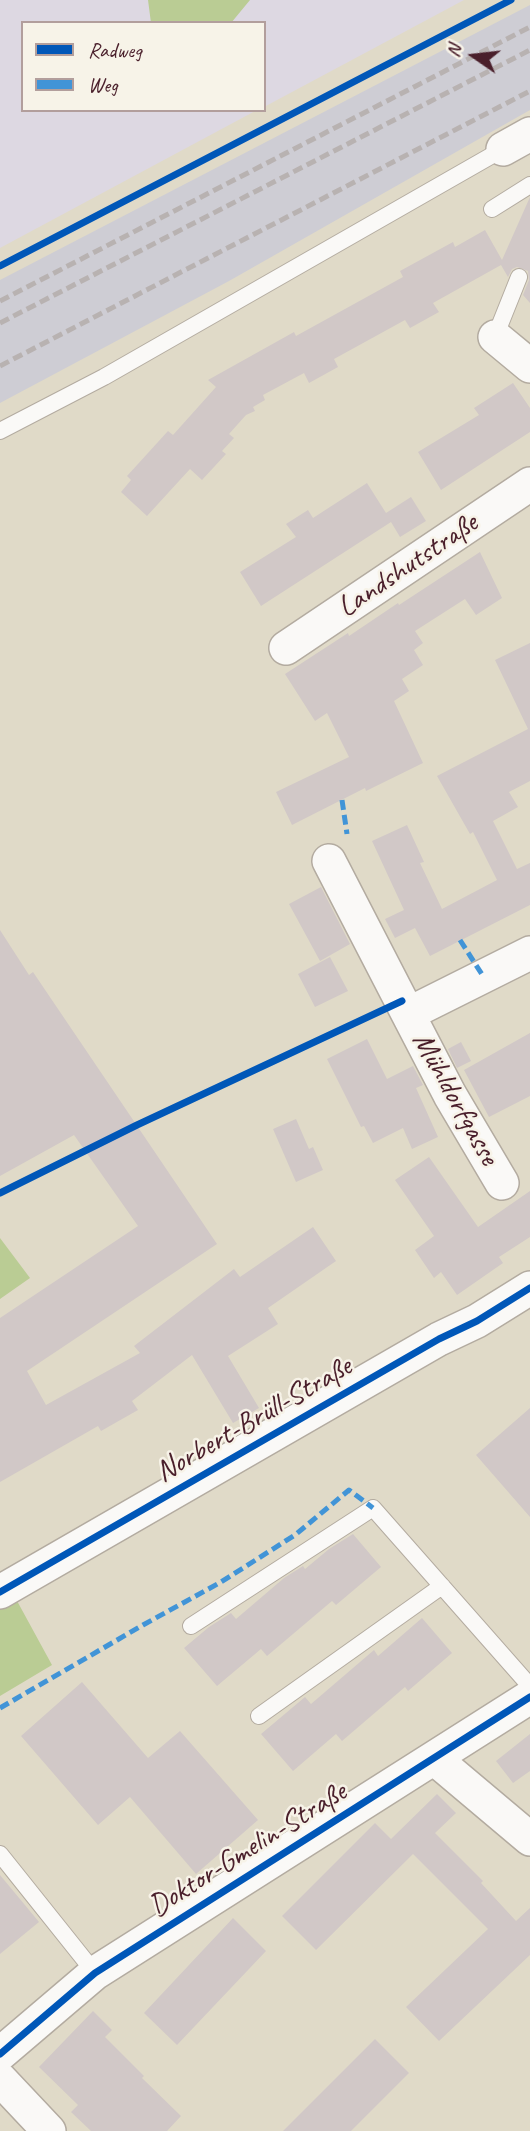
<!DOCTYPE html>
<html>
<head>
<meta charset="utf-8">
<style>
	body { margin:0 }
	#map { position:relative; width:530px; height:2131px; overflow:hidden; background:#e0dac8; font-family:Caveat,sans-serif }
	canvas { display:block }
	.legend { position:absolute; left:21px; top:21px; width:245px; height:91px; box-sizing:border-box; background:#f7f3e8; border:2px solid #b29e9c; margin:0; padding:9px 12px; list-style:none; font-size:21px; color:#4a1f2b }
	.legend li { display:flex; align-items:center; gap:14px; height:35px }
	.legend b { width:35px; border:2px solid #b29e9c }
	.north { position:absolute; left:439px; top:21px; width:70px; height:70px; -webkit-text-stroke:5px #f7f3e8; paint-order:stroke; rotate:284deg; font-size:19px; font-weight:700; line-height:28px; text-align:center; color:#4a1f2b }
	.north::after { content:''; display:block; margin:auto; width:24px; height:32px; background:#4a1f2b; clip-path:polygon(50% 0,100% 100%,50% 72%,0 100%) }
</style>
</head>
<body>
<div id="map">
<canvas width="530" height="2131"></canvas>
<ul class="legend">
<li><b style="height:9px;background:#0057b8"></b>Radweg</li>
<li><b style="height:9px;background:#4194d7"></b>Weg</li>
</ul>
<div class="north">N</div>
</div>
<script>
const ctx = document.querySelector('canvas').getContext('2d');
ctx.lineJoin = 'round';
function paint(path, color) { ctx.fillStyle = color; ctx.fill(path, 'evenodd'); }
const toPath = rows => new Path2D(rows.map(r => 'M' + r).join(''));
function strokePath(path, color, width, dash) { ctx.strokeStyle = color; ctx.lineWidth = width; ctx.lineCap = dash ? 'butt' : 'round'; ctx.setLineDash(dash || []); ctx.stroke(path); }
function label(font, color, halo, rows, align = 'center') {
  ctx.font = font + ' Caveat,sans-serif'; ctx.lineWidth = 5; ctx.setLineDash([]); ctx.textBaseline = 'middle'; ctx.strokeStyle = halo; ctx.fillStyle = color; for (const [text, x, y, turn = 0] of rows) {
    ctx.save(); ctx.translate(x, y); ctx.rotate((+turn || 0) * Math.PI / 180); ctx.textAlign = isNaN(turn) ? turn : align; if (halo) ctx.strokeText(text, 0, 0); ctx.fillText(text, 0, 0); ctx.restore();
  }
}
paint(toPath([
	[0,0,464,0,264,107,264,23,23,23,23,110,257,110,0,248]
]), '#ddd8e2');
paint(toPath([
	[530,5,530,110,229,281,0,403,0,280]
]), '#cecdd4');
paint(toPath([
	[148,0,250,0,231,23,151,23],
	[0,1238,30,1278,0,1299],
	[16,1599,52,1665,0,1696,0,1608]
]), '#bacc94');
paint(toPath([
	[530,197,530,303,523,295,529,280,528,271,517,267,512,269,508,277,501,265,433,303,439,312,410,328,405,320,334,359,338,367,309,383,304,373,263,395,265,400,253,407,255,411,246,415,229,434,234,438,222,451,226,454,202,480,190,469,147,516,121,492,131,480,127,476,168,431,173,435,216,387,208,380,294,332,296,336,403,277,400,271,453,242,455,247,485,230,502,260],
	[513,383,530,408,530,432,441,490,418,452,479,415,474,408],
	[367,483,386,513,411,497,426,521,400,537,391,522,261,606,240,572,296,537,286,524,308,510,313,518],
	[480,552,502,598,476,615,465,599,415,631,423,643,414,650,423,665,402,679,409,691,394,701,423,763,366,791,365,788,292,825,276,792,349,757,327,713,315,721,285,674,348,633,349,636,398,603,399,605],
	[530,643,530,781,509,792,518,807,493,821,517,869,530,863,530,905,430,956,415,928,395,938,385,919,404,910,372,841,407,825,424,862,420,863,442,909,497,880,473,832,470,834,437,776,528,729,495,660],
	[321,887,350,944,320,961,289,904],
	[0,930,29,975,33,972,217,1244,27,1371,46,1405,140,1353,134,1346,234,1269,240,1277,313,1227,336,1261,268,1308,278,1324,228,1356,259,1408,233,1423,192,1355,132,1401,138,1410,101,1431,98,1426,0,1482,0,1318,138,1226,74,1135,0,1176],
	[330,957,348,991,315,1007,298,974],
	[530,1033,530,1096,489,1117,464,1070],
	[367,1039,387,1079,413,1066,423,1085,416,1088,438,1137,412,1149,403,1128,373,1143,364,1126,361,1127,327,1059],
	[461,1042,471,1061,457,1068,448,1049],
	[296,1119,309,1149,313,1147,323,1170,296,1182,273,1129],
	[429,1157,478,1227,530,1191,530,1237,499,1257,503,1263,457,1295,441,1272,434,1278,415,1250,434,1236,395,1180],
	[530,1408,530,1517,476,1455],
	[353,1534,381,1567,336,1605,332,1601,267,1656,261,1649,217,1686,184,1648,209,1627,231,1613,236,1619,284,1578,303,1566,305,1569,329,1549],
	[422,1618,452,1653,408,1691,405,1687,342,1741,336,1734,293,1771,261,1734,305,1697,311,1704,374,1650,378,1656],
	[82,1682,148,1758,180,1731,258,1820,196,1874,130,1797,98,1825,21,1736],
	[530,1734,530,1771,513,1783,496,1761],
	[437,1794,456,1813,435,1833,483,1881,481,1883,516,1921,530,1908,530,1955,439,2041,406,2007,488,1929,413,1854,316,1950,282,1916,375,1823,391,1839],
	[0,1875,39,1922,0,1954],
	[233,1918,266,1951,177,2045,144,2013],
	[93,2011,112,2030,105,2037,144,2076,142,2078,181,2116,167,2131,91,2131,71,2112,78,2105,39,2067],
	[375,2039,409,2073,351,2131,283,2131]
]), '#d1c8c7');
const service = toPath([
	[492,209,530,185],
	[495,337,519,277],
	[0,431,104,377,503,149],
	[191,1626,373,1508,530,1686],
	[259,1716,442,1586],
	[0,1854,95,1973]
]);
const minor = toPath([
	[503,149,530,134],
	[495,337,530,366],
	[286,648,530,484],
	[329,861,408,1014],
	[502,1183,450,1095,408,1014,530,953],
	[0,1592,439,1339,477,1321,530,1288],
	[435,1759,530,1839],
	[0,2054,95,1973,530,1697],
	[0,2079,49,2131]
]);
strokePath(service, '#b3aba0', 18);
strokePath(minor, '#b3aba0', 36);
strokePath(service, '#faf9f7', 16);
strokePath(minor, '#faf9f7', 33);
strokePath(toPath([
	[0,301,530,27],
	[0,323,530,50],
	[0,366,530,91]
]), '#b8b2b1', 5, [10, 5]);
strokePath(toPath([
	[342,800,347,834],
	[460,940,483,976],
	[0,1708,143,1625,221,1582,295,1535,349,1490,373,1508]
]), '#4194d7', 5, [10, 5]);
strokePath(toPath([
	[0,266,511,0],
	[0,1193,137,1125,402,1001],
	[0,1592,439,1339,477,1321,530,1288],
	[0,2054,95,1973,530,1697]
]), '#0057b8', 7);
label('30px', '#4a1f2b', '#f7f3e8', [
	["Landshutstraße",408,566,-34],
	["Mühldorfgasse",455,1099,61],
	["Norbert-Brüll-Straße",254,1420,-30],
	["Doktor-Gmelin-Straße",248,1850,-32]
]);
</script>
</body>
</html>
